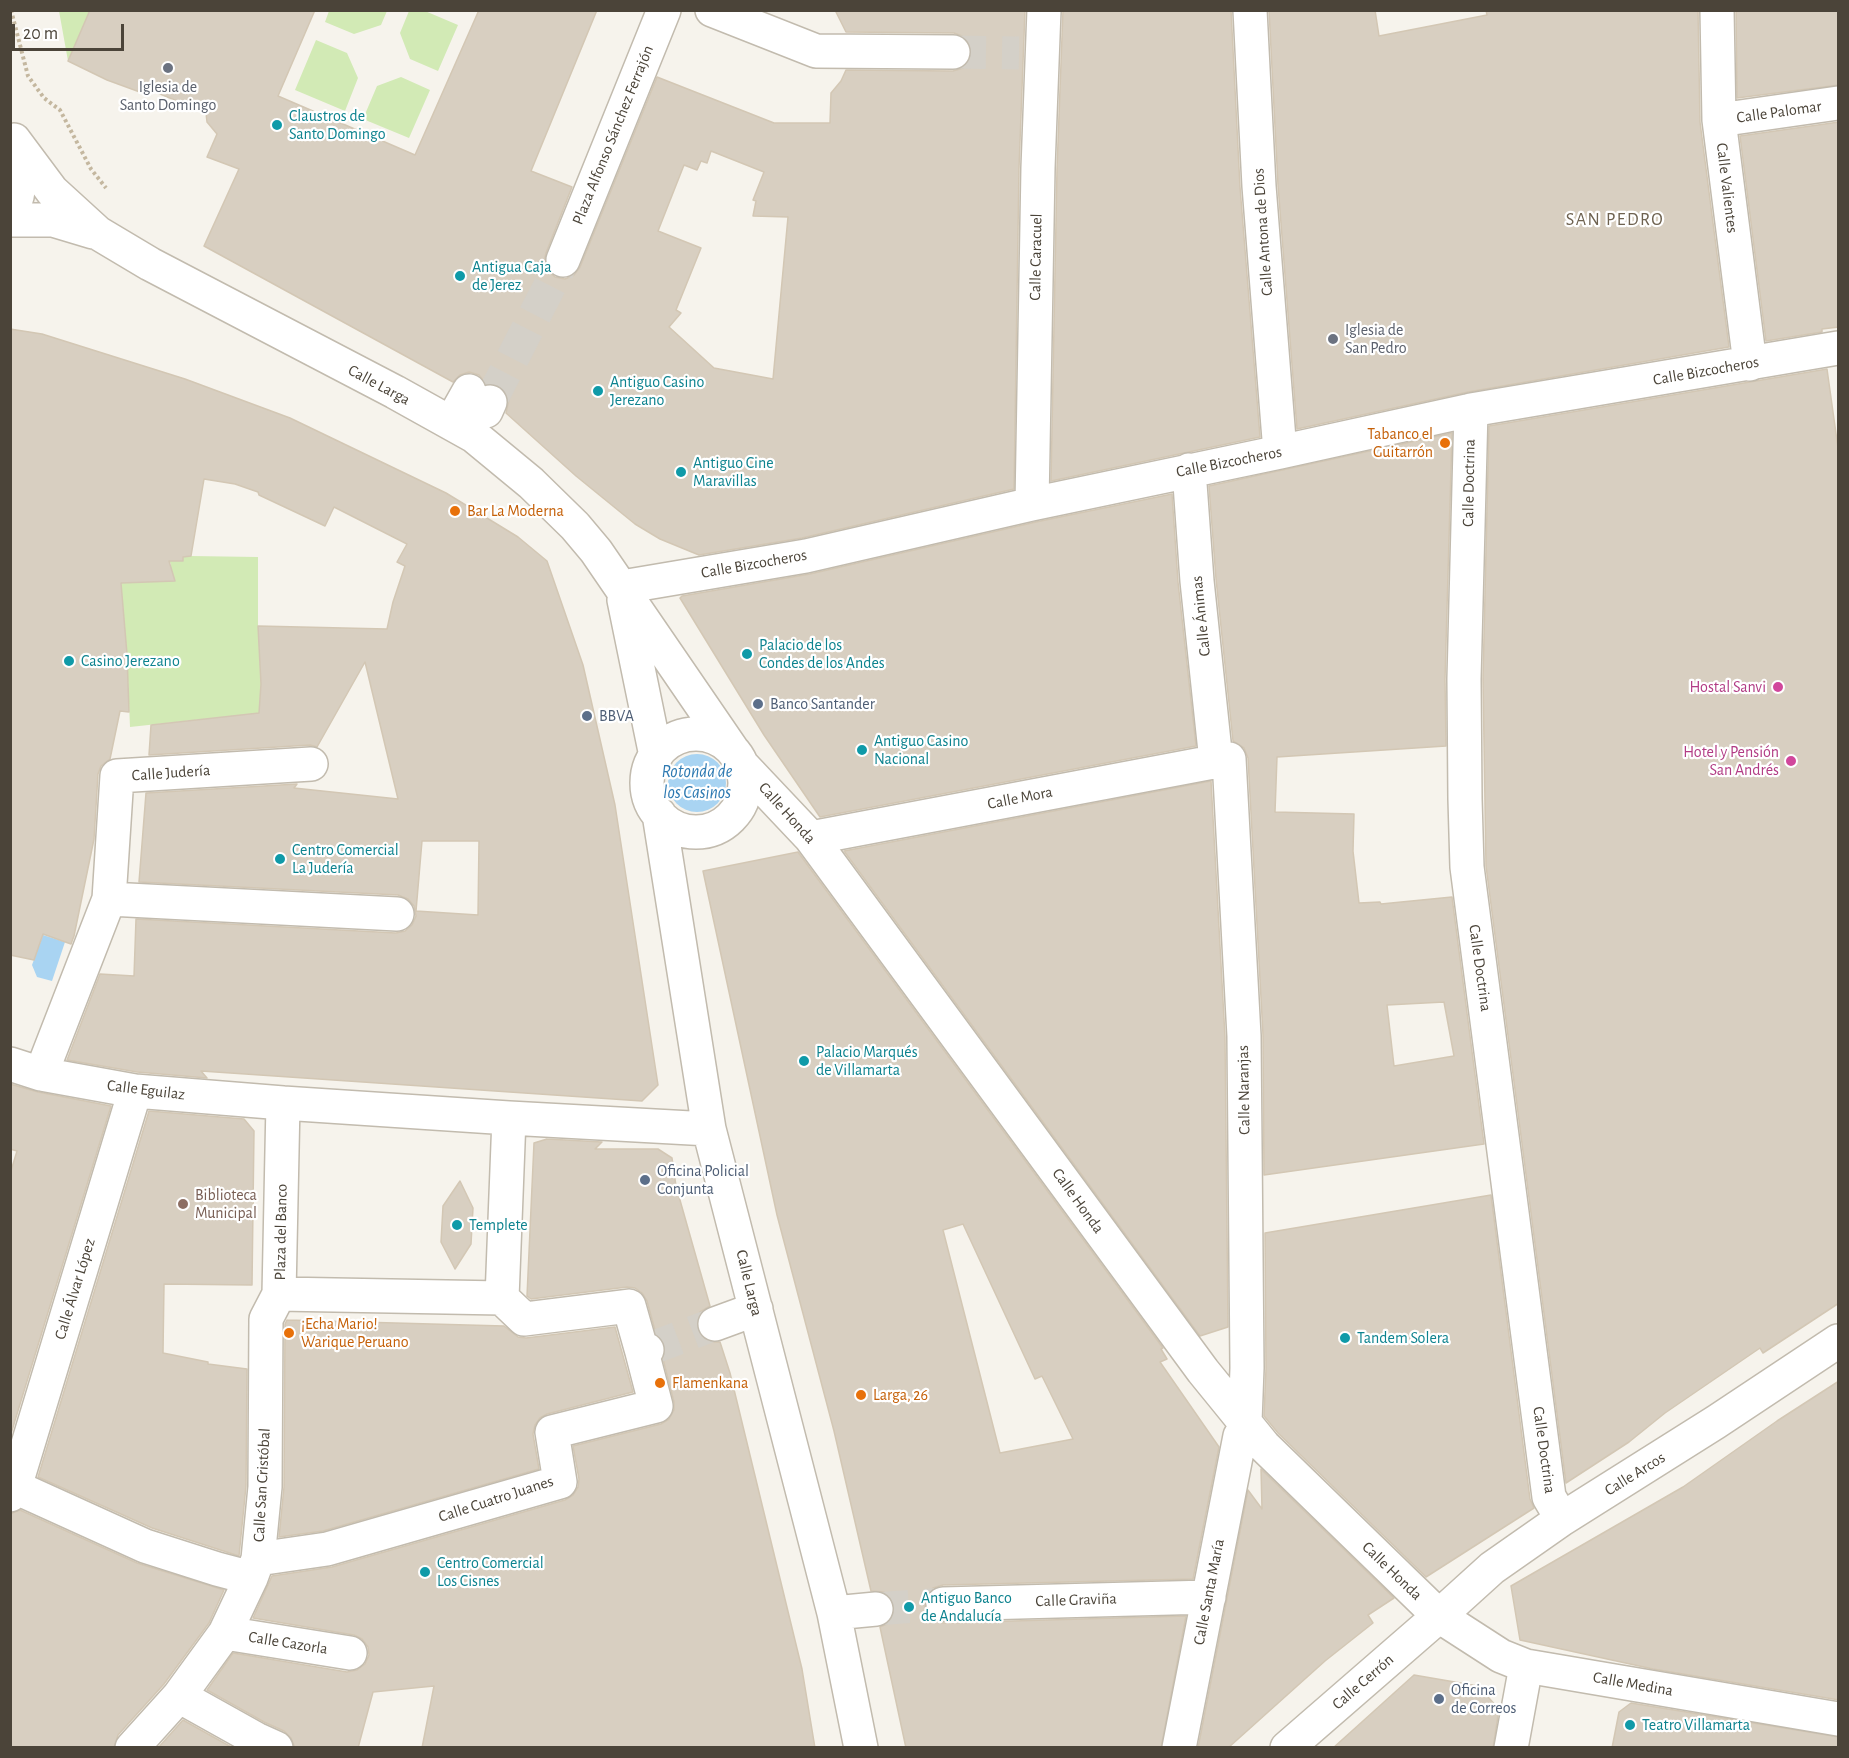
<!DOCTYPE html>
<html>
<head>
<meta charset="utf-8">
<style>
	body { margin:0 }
	#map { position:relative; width:1849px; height:1758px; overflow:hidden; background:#f6f3ec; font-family:"Alegreya Sans",sans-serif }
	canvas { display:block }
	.frame { position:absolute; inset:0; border:12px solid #4b4439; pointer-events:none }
	.scale { position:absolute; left:12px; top:24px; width:112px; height:27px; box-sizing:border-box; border:3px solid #4b4439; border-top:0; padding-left:8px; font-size:18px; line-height:21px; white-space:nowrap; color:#4b4439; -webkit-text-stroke:4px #fff; paint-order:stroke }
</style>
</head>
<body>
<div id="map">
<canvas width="1849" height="1758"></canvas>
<div class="frame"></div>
<div class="scale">20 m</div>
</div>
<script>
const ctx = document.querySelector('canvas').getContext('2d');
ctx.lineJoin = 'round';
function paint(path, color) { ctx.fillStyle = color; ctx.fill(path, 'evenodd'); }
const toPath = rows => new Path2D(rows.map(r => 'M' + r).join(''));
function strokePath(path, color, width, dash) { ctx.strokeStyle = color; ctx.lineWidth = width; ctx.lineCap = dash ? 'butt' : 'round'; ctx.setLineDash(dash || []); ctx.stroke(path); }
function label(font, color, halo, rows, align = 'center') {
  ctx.font = font + ' "Alegreya Sans",sans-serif'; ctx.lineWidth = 4.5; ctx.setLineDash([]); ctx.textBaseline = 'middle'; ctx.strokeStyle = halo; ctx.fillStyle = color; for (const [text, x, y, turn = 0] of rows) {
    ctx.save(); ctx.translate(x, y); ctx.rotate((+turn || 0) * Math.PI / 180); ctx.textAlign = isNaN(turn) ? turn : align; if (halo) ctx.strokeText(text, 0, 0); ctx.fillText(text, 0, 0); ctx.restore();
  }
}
paint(toPath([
	[59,11,90,11,68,61],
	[329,11,329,10,387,11,381,25,354,34,325,22],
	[409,11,425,11,458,25,438,71,410,59,400,33],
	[316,40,347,53,358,78,345,111,295,90],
	[401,77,430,90,409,138,363,119,377,86],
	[191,556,258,557,258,626,261,684,259,713,130,727,127,654,121,582,171,581,171,564,169,561,183,561,183,557]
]), '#d2eab5');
paint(toPath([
	'668 783a29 29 0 1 1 58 0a29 29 0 1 1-58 0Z',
	[43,935,65,942,52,981,37,977,32,965]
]), '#a9d4f2');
const building = toPath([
	[90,10,315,10,278,96,415,155,479,10,597,10,531,171,572,187,546,253,544,262,549,272,555,277,565,279,574,275,580,267,657,77,774,123,830,123,831,93,841,81,846,70,953,71,963,68,969,61,972,53,969,42,962,36,954,33,846,32,835,10,1025,10,1019,168,1014,489,802,538,699,555,660,539,635,524,576,476,506,413,509,399,505,391,498,385,486,384,479,375,469,372,460,375,453,382,204,246,239,169,207,157,217,134,207,122,206,113,153,91,148,95,107,80,68,61,90,10],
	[711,151,764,172,753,200,756,201,753,216,788,217,773,379,714,368,669,327,681,313,676,310,701,248,658,231,684,165,697,170,701,161,707,163,711,151],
	[1063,10,1231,10,1240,187,1260,437,1051,481,1057,169,1063,10],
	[1269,10,1375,10,1379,36,1487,15,1486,10,1698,10,1700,122,1729,347,1468,392,1297,429,1278,185,1269,10],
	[1736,10,1839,10,1839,85,1737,98,1736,10],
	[1839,122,1839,327,1822,329,1822,332,1766,341,1740,136,1839,122],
	[10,329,42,334,185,379,290,418,446,493,518,537,547,561,583,665,615,805,658,1085,642,1101,201,1071,207,1078,137,1072,67,1060,100,974,134,976,136,919,396,933,405,931,412,925,416,916,414,906,408,899,398,895,139,882,146,793,297,784,294,788,398,799,365,662,317,747,310,745,149,755,151,725,259,713,261,684,258,626,387,629,393,602,405,566,397,562,407,544,334,507,325,526,259,495,258,492,235,484,204,479,191,556,183,557,183,561,169,561,175,581,121,583,127,654,129,712,120,711,110,759,101,766,98,774,94,839,74,936,71,944,43,934,34,960,10,955,10,329],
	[422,841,479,841,478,915,416,911,422,841],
	[1827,369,1839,455,1839,1303,1763,1353,1760,1348,1665,1413,1629,1442,1566,1483,1486,866,1483,679,1489,426,1827,369],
	[1452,433,1445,679,1446,746,1277,757,1275,812,1354,814,1353,851,1359,903,1380,902,1381,904,1452,897,1484,1144,1264,1175,1263,1035,1248,758,1244,748,1233,741,1216,579,1209,486,1452,433],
	[1444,1002,1454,1056,1394,1066,1387,1005,1444,1002],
	[1172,494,1178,582,1196,746,820,817,764,735,680,598,682,596,810,574,1036,522,1172,494],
	[1211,781,1225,1037,1228,1327,1200,1336,844,851,1211,781],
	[798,852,1163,1348,1161,1349,1167,1359,1160,1362,1219,1447,1193,1579,943,1585,933,1588,927,1595,924,1604,927,1614,935,1621,944,1623,1186,1616,1161,1748,906,1748,880,1627,887,1624,893,1617,895,1607,892,1599,884,1592,871,1591,834,1431,777,1215,703,871,798,852],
	[963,1224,1035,1379,1042,1376,1073,1439,1000,1453,943,1230,963,1224],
	[10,1084,38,1092,111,1106,10,1437,10,1174,17,1151,10,1149,10,1084],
	[149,1111,244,1119,254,1131,252,1285,164,1284,163,1353,208,1362,208,1364,247,1369,246,1486,239,1556,152,1528,38,1477,149,1111],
	[547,1139,602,1142,595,1149,658,1149,672,1158,676,1186,710,1306,700,1312,697,1320,697,1330,703,1339,711,1342,720,1342,730,1373,802,1669,815,1748,422,1748,434,1686,373,1692,358,1748,295,1748,291,1738,284,1731,264,1722,207,1690,233,1653,347,1672,357,1670,365,1664,369,1655,368,1647,362,1639,354,1635,253,1618,272,1576,332,1567,565,1500,573,1495,578,1487,579,1479,573,1446,661,1424,669,1419,674,1410,674,1402,663,1359,666,1352,665,1344,656,1334,647,1301,642,1293,635,1288,627,1287,531,1299,527,1296,534,1143,547,1139],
	[460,1181,473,1208,471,1244,455,1269,441,1242,443,1206,460,1181],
	[1491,1195,1530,1499,1534,1508,1426,1577,1278,1433,1264,1416,1266,1369,1265,1233,1491,1195],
	[287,1320,504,1326,518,1337,526,1338,615,1327,633,1392,547,1414,540,1418,535,1425,533,1434,539,1469,323,1531,279,1537,284,1487,285,1324,287,1320],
	[1839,1381,1839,1700,1653,1669,1520,1640,1511,1586,1683,1487,1777,1421,1839,1381],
	[1261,1469,1394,1598,1368,1615,1373,1623,1325,1661,1228,1748,1198,1748,1248,1490,1262,1509,1261,1469],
	[20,1510,137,1563,224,1590,209,1623,164,1684,118,1735,114,1748,10,1748,10,1514,20,1510],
	[1414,1675,1478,1686,1499,1709,1493,1748,1333,1748,1414,1675],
	[1631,1703,1839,1737,1839,1748,1612,1748,1619,1712,1631,1703],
	[183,1720,233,1748,158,1748,183,1720]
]);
paint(building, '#d8cfc1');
strokePath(building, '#d3c7b4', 1.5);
strokePath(toPath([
	[953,52,1019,53],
	[490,402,563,260],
	[647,1350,715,1324],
	[876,1609,943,1604]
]), '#d4d0c8', 33, [33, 16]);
const minor = toPath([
	[712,10,816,51,953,52],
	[1250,10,1259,186,1280,452],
	[1717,10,1719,120,1750,364],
	[1719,120,1838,103],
	[14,140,52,191,98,233,150,264,395,392,474,436,531,483,575,526,596,551,733,751],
	[10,205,17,197,21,172,14,142],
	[10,220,53,220,93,232],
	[563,260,664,10],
	[1471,410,1464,679,1465,799,1467,867,1549,1497,1562,1519],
	[486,411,490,402],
	[451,423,469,391],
	[1189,470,1197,581,1216,761],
	[1032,504,1038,168,1044,10],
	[622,587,806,556,1032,504,1280,452,1471,410,1838,348],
	[624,600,656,756],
	'647 783a49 49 0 1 1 98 0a49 49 0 1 1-98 0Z',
	[742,765,811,838,1203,1371,1264,1446,1439,1616,1501,1656,1526,1666,1838,1719],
	[659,814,709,1129,834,1613,861,1748],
	[811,838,1229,759,1244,1036,1247,1368,1245,1422],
	[109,899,397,914],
	[10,1064,41,1074,135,1091,283,1103],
	[41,1074,109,899,117,776,311,764],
	[509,1118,502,1298,279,1294,283,1103,509,1118,709,1129],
	[502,1298,524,1319,629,1306,642,1352],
	[715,1324,756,1309],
	[15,1487,145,1546,217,1569,251,1578],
	[10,1495,15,1487,135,1091],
	[258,1559,327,1549,560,1482,552,1432,656,1406,642,1352,647,1350],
	[943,1604,1209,1597],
	[834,1613,876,1609],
	[225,1633,350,1653],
	[179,1696,256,1739,276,1748],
	[132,1748,179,1696,225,1633,251,1578,258,1559,265,1487,266,1319,279,1294],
	[1179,1748,1240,1436],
	[1287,1748,1439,1616,1492,1568,1562,1519,1716,1422,1838,1341],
	[1511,1748,1526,1666]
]);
strokePath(minor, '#c2bbae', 36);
strokePath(toPath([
	[11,10,28,76,44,98,60,110,91,169,106,188]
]), '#c4b79f', 4, [3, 3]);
strokePath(minor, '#fff', 33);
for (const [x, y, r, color] of [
	[168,68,6,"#6b7280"],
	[277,125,6,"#0f9aa8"],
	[460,276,6,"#0f9aa8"],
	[1333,339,6,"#6b7280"],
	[598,391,6,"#0f9aa8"],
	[1445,443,6,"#e8710a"],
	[681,472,6,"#0f9aa8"],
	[455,511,6,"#e8710a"],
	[747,654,6,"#0f9aa8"],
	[69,661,6,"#0f9aa8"],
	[1778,687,6,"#d1479c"],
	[758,704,6,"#5c6f8a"],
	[587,716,6,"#5c6f8a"],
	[862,750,6,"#0f9aa8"],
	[1791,761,6,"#d1479c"],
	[280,859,6,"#0f9aa8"],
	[804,1061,6,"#0f9aa8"],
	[645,1180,6,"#5c6f8a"],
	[183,1204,6,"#8d6e63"],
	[457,1225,6,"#0f9aa8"],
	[289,1333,6,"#e8710a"],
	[1345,1338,6,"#0f9aa8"],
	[660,1383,6,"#e8710a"],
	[861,1395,6,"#e8710a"],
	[425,1572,6,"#0f9aa8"],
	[909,1607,6,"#0f9aa8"],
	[1439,1699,6,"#5c6f8a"],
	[1630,1725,6,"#0f9aa8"]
]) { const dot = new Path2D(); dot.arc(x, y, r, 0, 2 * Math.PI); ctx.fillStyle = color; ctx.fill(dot); strokePath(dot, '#fff', 2); }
label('16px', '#5b616d', '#fff', [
	["Iglesia de",168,87],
	["Santo Domingo",168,105],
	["Iglesia de",1345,330,"left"],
	["San Pedro",1345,348,"left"]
]);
label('16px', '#4b4439', '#fff', [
	["Calle Palomar",1779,112,-8],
	["Plaza Alfonso Sánchez Ferrajón",613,135,-68],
	["Calle Valientes",1727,188,83],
	["Calle Antona de Dios",1263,232,-94],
	["Calle Caracuel",1036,257,-89],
	["Calle Bizcocheros",1706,371,-10],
	["Calle Larga",379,385,28],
	["Calle Bizcocheros",1229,462,-11],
	["Calle Doctrina",1469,483,-89],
	["Calle Bizcocheros",754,564,-10],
	["Calle Ánimas",1201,616,-96],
	["Calle Judería",171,773,-4],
	["Calle Mora",1020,798,-11],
	["Calle Honda",787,813,48],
	["Calle Doctrina",1480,968,82],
	["Calle Eguilaz",146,1090,7],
	["Calle Naranjas",1244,1090,-91],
	["Calle Honda",1078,1201,54],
	["Plaza del Banco",281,1232,-89],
	["Calle Larga",749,1283,76],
	["Calle Álvar López",75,1289,-73],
	["Calle Doctrina",1544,1450,82],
	["Calle Arcos",1635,1474,-32],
	["Calle San Cristóbal",262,1485,-87],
	["Calle Cuatro Juanes",496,1499,-18],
	["Calle Honda",1392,1571,44],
	["Calle Santa María",1209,1592,-79],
	["Calle Graviña",1076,1600,-2],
	["Calle Cazorla",288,1643,9],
	["Calle Cerrón",1363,1682,-41],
	["Calle Medina",1633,1684,10]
]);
label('16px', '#0d838f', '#fff', [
	["Claustros de",289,116],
	["Santo Domingo",289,134],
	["Antigua Caja",472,267],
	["de Jerez",472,285],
	["Antiguo Casino",610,382],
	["Jerezano",610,400],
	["Antiguo Cine",693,463],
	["Maravillas",693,481],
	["Palacio de los",759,645],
	["Condes de los Andes",759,663],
	["Casino Jerezano",81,661],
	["Antiguo Casino",874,741],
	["Nacional",874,759],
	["Centro Comercial",292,850],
	["La Judería",292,868],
	["Palacio Marqués",816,1052],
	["de Villamarta",816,1070],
	["Templete",469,1225],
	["Tandem Solera",1357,1338],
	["Centro Comercial",437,1563],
	["Los Cisnes",437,1581],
	["Antiguo Banco",921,1598],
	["de Andalucía",921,1616],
	["Teatro Villamarta",1642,1725]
], 'left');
label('16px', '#c56008', '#fff', [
	["Tabanco el",1433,434,"right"],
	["Guitarrón",1433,452,"right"],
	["Bar La Moderna",467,511],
	["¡Echa Mario!",301,1324],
	["Warique Peruano",301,1342],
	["Flamenkana",672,1383],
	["Larga, 26",873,1395]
], 'left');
label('16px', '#b23c85', '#fff', [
	["Hostal Sanvi",1766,687],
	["Hotel y Pensión",1779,752],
	["San Andrés",1779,770]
], 'right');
label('16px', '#4e5e75', '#fff', [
	["Banco Santander",770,704],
	["BBVA",599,716],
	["Oficina Policial",657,1171],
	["Conjunta",657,1189],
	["Oficina",1451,1690],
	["de Correos",1451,1708]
], 'left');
label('16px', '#785e54', '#fff', [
	["Biblioteca",195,1195],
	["Municipal",195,1213]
], 'left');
ctx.letterSpacing = '1.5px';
label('18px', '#6e6250', '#fff', [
	["SAN PEDRO",1615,220]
]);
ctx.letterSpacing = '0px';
label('italic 18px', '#2e7ab2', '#fff', [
	["Rotonda de",697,772],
	["los Casinos",697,793]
]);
</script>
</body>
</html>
